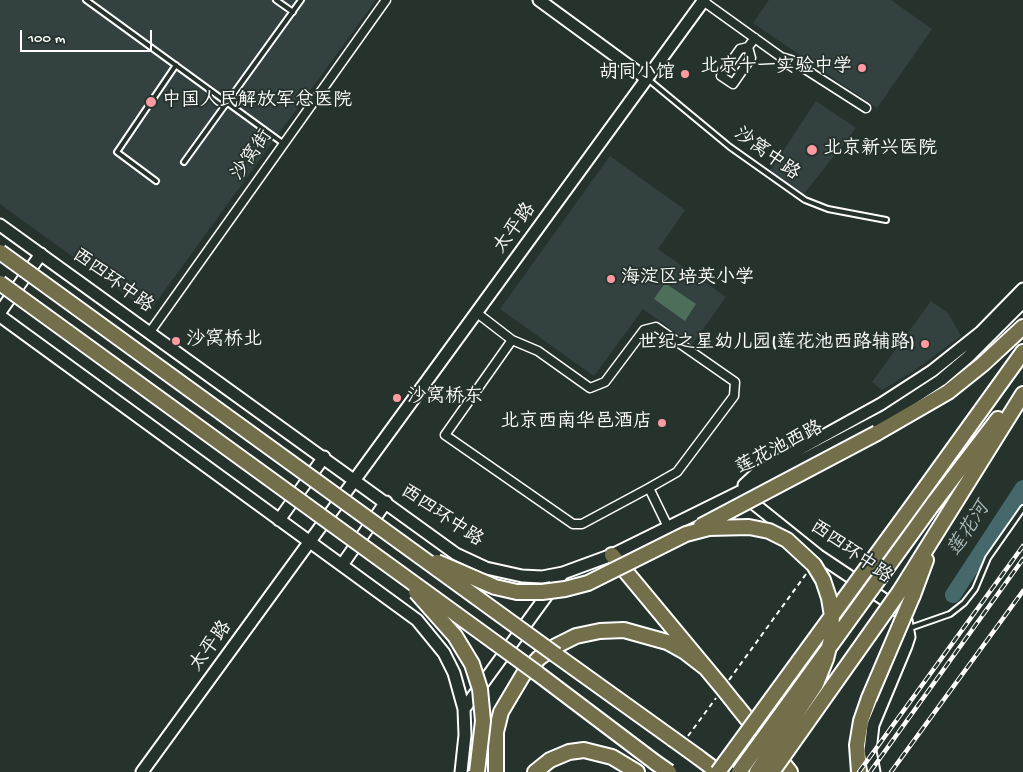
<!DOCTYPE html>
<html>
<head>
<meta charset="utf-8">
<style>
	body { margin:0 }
	#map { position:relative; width:1023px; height:772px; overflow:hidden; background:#26332d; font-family:"Gochi Hand",sans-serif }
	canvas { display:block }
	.scale { position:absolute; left:20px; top:30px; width:132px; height:22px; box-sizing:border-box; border:2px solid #fff; border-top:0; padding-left:6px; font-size:15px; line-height:18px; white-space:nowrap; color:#fff; -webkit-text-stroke:4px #26332d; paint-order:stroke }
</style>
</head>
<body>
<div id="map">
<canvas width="1023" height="772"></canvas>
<div class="scale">100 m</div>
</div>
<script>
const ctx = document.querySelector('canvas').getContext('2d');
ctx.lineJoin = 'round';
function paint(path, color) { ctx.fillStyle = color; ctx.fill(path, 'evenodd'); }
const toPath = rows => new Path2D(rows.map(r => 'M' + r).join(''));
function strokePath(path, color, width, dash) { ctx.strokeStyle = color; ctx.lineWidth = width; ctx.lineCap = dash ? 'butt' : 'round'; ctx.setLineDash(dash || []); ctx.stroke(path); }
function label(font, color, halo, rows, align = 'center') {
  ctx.font = font + ' "Gochi Hand","LXGW WenKai TC",sans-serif'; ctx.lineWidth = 4; ctx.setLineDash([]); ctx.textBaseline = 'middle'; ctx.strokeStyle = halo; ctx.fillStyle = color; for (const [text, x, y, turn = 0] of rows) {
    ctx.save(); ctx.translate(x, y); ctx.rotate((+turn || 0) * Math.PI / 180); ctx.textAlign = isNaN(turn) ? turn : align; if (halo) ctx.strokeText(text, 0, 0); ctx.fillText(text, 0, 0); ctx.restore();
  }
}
paint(toPath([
	[0,0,376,0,149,312,0,204],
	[769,0,891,0,932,29,877,108,753,23],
	[816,101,856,128,803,195,770,171],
	[610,156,685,210,658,249,726,297,692,344,643,309,594,376,500,309],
	[931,301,948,313,961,336,912,372,882,390,872,382]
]), '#344141');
paint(toPath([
	[665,283,696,304,685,321,654,299]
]), '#4d6f5a');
strokePath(toPath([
	[953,595,1023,488]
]), '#45696a', 16);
const lane = toPath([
	[86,0,284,144],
	[276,0,293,12],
	[649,80,730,147,805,200,828,209,886,220],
	[184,162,301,0],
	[156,181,117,152,176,65],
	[910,628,950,614,964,603,975,589,988,558,1023,508]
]);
const street = toPath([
	[703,1,781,57,791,60,866,108],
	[748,47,751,58,733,84,721,76,740,49,748,47,755,38],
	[477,313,512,340,445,435,573,524,582,524,649,488,668,527],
	[150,332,386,0],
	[512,340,538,351,590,388,605,382,644,330,656,327,735,382,734,396,677,472,649,488]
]);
const secondary = toPath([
	[539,0,647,79],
	[0,225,456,554,486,568,522,576,542,577,563,573,612,555,764,480,886,416,941,380,968,357,1023,302],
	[0,312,41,254],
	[0,316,417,620,444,653,454,673,464,709,465,735,461,772],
	[744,485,758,472,881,404,932,371,981,332,1023,289],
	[743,495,819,556,894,606,906,620,909,637,906,646,873,725,870,751,874,772],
	[279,520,324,457],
	[342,565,386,502],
	[464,709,563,573],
	[142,772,704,0]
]);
const highway = toPath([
	[877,433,948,392,983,364,1023,327],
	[920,495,1023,352],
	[933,504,998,419],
	[612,555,720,685],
	[900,591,1023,394],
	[913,595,926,560],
	[556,655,673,739],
	[537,673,656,763],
	[736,705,790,772],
	[698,757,718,772],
	[496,772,496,732,501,712,523,675,539,658,556,646,576,636,600,631,624,630,667,642,685,652,707,669],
	[535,772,550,760,569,752,584,750,612,757,637,772],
	[859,772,857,745,861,721,869,698]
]);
strokePath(lane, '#fff', 8);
strokePath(street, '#fff', 11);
strokePath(secondary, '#fff', 15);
strokePath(highway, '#fff', 18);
strokePath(toPath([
	[729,680,806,574],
	[688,736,716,698]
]), '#fff', 2, [5, 4]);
strokePath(lane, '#26332d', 4);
strokePath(street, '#26332d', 8);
strokePath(secondary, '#26332d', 11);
strokePath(highway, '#726f4a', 14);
const rail = toPath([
	[859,772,1023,546],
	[870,772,1023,559],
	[891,772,1023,591]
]);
strokePath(rail, '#fff', 4.5);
strokePath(rail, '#26332d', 2.5, [8]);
const highwayBridge = toPath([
	[0,252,556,655],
	[0,283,537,673],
	[701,526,877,433],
	[437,562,495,587,517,592,542,592,565,589,588,583,686,534,709,528,749,527,769,531,787,540,814,565,823,580,829,598,832,616,831,639,826,659,816,684,757,772],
	[416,592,455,636,472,664,480,689,483,721,477,772],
	[720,685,736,705],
	[869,698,913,595],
	[673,739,698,757],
	[656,763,669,772],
	[718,772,920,495],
	[739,772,933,504],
	[772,772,900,591]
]);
strokePath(highwayBridge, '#fff', 18, []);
strokePath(highwayBridge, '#726f4a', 14);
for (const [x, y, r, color] of [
	[862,68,5,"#ff9aa2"],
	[685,74,5,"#ff9aa2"],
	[151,102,6,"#ff9aa2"],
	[812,150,6,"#ff9aa2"],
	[611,279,5,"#ff9aa2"],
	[176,341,5,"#ff9aa2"],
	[925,344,5,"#ff9aa2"],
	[397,398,5,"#ff9aa2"],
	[662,423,5,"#ff9aa2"]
]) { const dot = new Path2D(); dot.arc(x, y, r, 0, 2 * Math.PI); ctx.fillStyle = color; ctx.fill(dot); strokePath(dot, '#26332d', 2); }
label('19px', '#fff', '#26332d', [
	["北京十一实验中学",852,68,"right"],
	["胡同小馆",675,74,"right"],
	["中国人民解放军总医院",162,102],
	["北京新兴医院",823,150],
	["海淀区培英小学",621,279],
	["沙窝桥北",186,341],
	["世纪之星幼儿园(莲花池西路辅路)",915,344,"right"],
	["沙窝桥东",407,398],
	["北京西南华邑酒店",652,423,"right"]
], 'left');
label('19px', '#fff', '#26332d', [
	["沙窝中路",766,155,36],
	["沙窝街",253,156,-55],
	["太平路",516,229,-54],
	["西四环中路",112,282,36],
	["莲花池西路",780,449,-27],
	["西四环中路",441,517,34],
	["西四环中路",850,553,35],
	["太平路",212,647,-54]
]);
label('italic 20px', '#abbcbc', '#26332d', [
	["莲花河",970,530,-57]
]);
</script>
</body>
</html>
